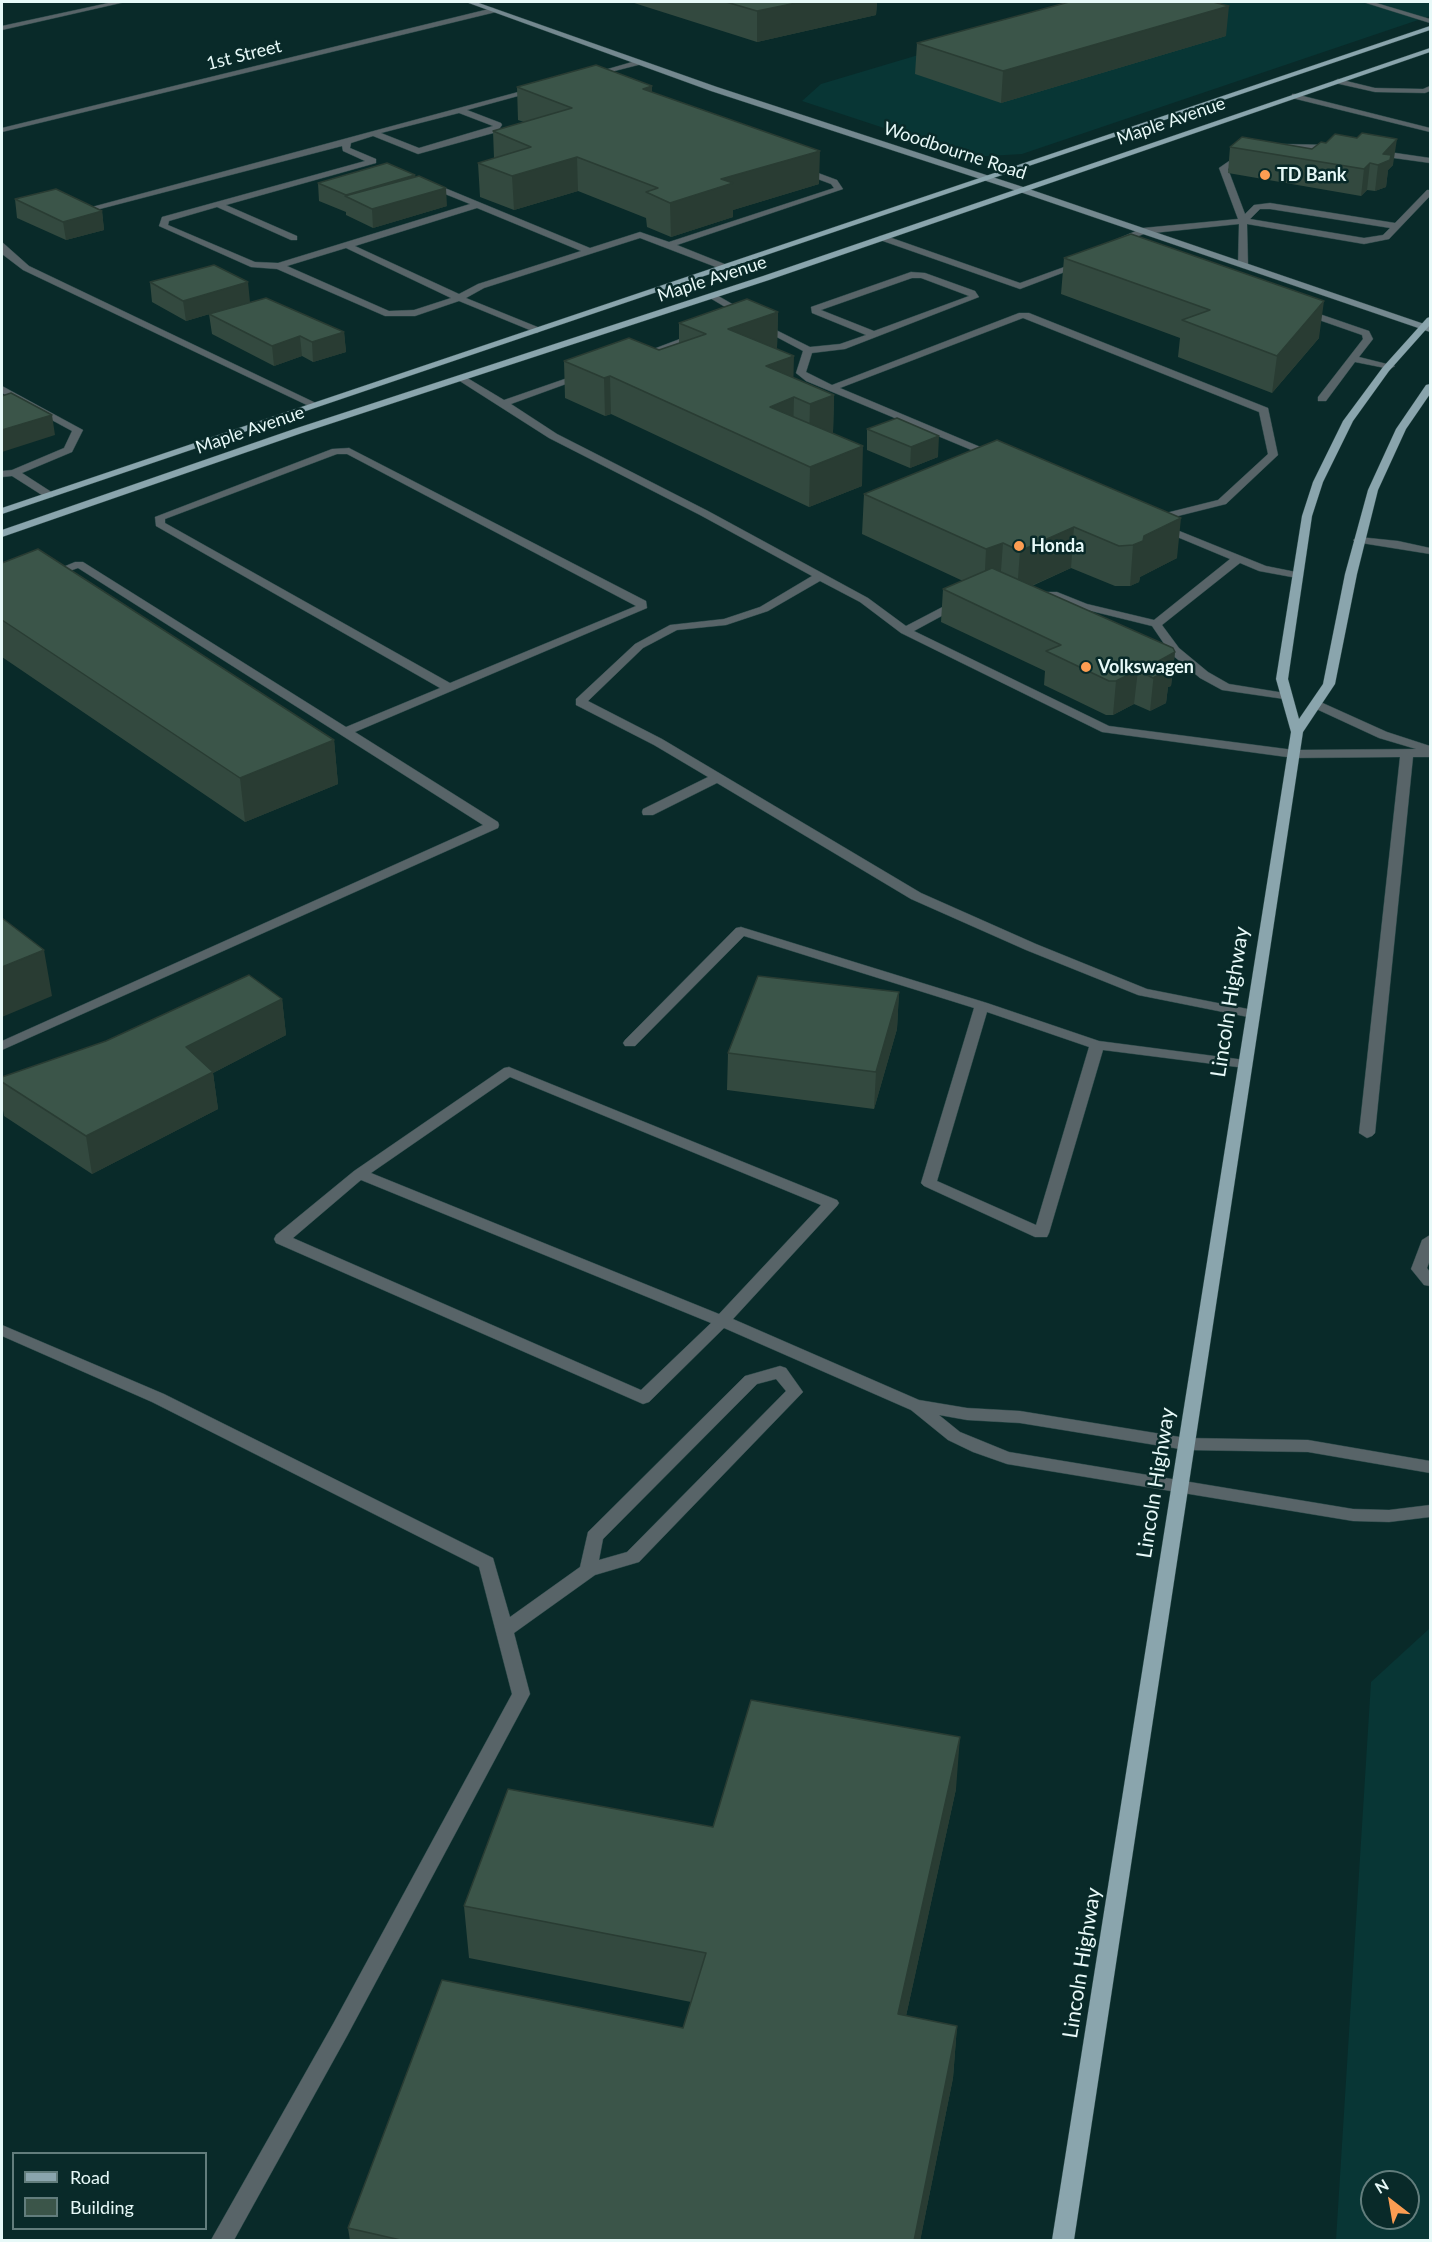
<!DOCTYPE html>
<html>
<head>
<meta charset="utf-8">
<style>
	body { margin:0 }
	#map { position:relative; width:1432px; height:2242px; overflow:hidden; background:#092a29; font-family:Lato,sans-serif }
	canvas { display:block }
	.frame { position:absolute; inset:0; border:3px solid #e7f9f8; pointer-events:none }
	.legend { position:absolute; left:12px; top:2152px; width:195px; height:78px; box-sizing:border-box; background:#092a29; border:2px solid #627d7c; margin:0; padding:8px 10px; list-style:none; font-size:18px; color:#e7f9f8 }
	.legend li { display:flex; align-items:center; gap:12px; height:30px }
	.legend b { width:30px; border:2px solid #627d7c }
	.north { position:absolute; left:1360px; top:2170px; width:60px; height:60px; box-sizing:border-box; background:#092a29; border:2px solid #627d7c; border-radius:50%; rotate:329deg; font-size:16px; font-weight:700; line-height:24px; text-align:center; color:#e7f9f8 }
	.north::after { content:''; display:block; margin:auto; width:21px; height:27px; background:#fc9d52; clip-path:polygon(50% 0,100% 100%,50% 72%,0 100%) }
</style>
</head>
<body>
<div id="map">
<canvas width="1432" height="2242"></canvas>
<div class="frame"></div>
<ul class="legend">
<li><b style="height:8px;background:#8aa5ad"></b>Road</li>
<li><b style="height:16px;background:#3b5549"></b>Building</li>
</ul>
<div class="north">N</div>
</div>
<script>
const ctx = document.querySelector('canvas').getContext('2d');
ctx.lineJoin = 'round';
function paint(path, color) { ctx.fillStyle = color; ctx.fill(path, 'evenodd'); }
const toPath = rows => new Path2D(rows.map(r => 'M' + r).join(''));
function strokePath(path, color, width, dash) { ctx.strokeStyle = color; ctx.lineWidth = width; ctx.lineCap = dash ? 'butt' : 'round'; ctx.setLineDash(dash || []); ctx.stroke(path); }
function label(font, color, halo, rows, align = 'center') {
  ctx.font = font + ' Lato,sans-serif'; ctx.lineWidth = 5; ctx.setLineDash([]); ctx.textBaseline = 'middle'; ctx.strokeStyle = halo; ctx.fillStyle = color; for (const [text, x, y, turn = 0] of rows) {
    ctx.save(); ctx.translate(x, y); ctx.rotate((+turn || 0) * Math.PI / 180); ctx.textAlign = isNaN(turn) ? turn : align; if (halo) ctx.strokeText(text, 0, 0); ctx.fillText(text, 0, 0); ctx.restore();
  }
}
paint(toPath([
	[1096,2,1430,2,1430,16,1022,154,972,157,802,101,821,84],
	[1430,1628,1430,2240,1336,2240,1371,1682],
	[1372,2182,1408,2182,1408,2218,1372,2218]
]), '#083635');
const service = toPath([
	[1363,2,1373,2,1430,19,1430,23,1363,2],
	[639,60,643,62,642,64,591,77,587,75,639,60],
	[1338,79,1375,88,1423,89,1430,86,1430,91,1425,93,1375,92,1335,83,1334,81,1338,79],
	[533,88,540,90,467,110,501,123,502,125,497,132,418,154,373,136,351,143,350,148,376,159,376,163,226,205,297,236,297,240,291,240,217,207,169,221,168,225,255,262,278,263,470,204,425,186,425,182,428,181,590,248,640,232,669,242,834,188,831,184,799,172,798,170,802,167,837,180,843,189,677,245,727,265,727,269,721,269,640,238,484,288,466,298,540,328,542,330,537,333,459,301,415,316,385,316,277,269,251,267,159,226,162,217,365,161,343,151,342,146,96,210,92,207,533,88],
	[459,113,493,126,419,148,381,133,459,113],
	[477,208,581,251,478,284,459,294,355,246,477,208],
	[346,248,451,298,414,310,389,311,287,266,346,248],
	[1295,94,1430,128,1430,132,1292,98,1292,94,1295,94],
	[1279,144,1333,145,1337,148,1333,151,1276,149,1275,147,1279,144],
	[1245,150,1249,153,1248,155,1228,169,1245,214,1254,205,1270,203,1395,223,1427,190,1430,190,1430,196,1389,239,1364,244,1247,224,1248,265,1243,268,1238,265,1239,224,1144,234,1114,245,1110,242,1143,228,1238,219,1219,168,1245,150],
	[1260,209,1270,209,1390,228,1383,235,1364,238,1250,219,1260,209],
	[1375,150,1430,158,1430,163,1372,155,1371,153,1375,150],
	[880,236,886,236,1020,283,1078,262,1086,264,1020,289,880,240,880,236],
	[2,242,29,266,320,405,311,407,23,270,2,254,2,242],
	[911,272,925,273,975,291,979,297,845,349,812,353,806,372,832,385,1019,313,1029,313,1268,408,1278,455,1226,504,1154,522,1150,521,1150,517,1218,500,1268,454,1259,412,1023,318,840,388,997,454,997,458,993,459,806,381,796,373,803,351,754,325,762,323,810,347,840,344,866,335,812,313,811,307,911,272],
	[912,278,921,278,969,296,874,331,821,310,912,278],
	[713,293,748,313,750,315,742,317,710,298,708,296,713,293],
	[1302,308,1369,331,1373,339,1359,357,1395,366,1390,369,1355,362,1326,401,1318,401,1318,397,1363,339,1362,335,1299,313,1297,311,1302,308],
	[693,334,701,336,643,358,635,356,693,334],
	[579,374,588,376,511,404,557,434,708,511,868,598,906,626,954,601,962,601,962,605,914,631,1109,726,1294,750,1416,749,1379,738,1312,707,1312,701,1316,700,1387,732,1430,746,1430,757,1413,757,1375,1133,1372,1136,1367,1138,1359,1133,1400,757,1294,758,1102,732,901,633,860,602,820,581,768,611,726,625,677,630,643,648,588,701,662,739,921,893,1036,944,1147,989,1258,1011,1260,1014,1253,1018,1138,995,1026,950,911,899,717,783,653,815,643,815,642,812,643,809,708,777,654,745,576,705,576,699,635,644,670,625,724,619,760,607,812,576,700,515,549,438,455,378,464,376,504,400,579,374],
	[2,386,83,430,72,452,22,473,53,493,53,497,45,497,12,476,2,477,2,471,12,470,64,448,72,431,2,393,2,386],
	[349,448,646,601,647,608,355,732,498,822,499,825,498,828,2,1050,2,1041,483,825,78,568,50,578,44,575,75,562,83,562,346,727,440,688,156,526,155,517,332,449,349,448],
	[337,454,347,454,636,606,450,683,165,523,165,519,337,454],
	[1162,524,1266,566,1301,573,1301,577,1297,578,1259,571,1240,563,1162,625,1179,648,1208,672,1229,684,1291,694,1291,700,1222,690,1200,678,1171,654,1152,626,1079,608,1055,598,1032,598,1026,595,1032,592,1057,592,1087,604,1154,620,1230,559,1158,529,1158,525,1162,524],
	[1359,537,1398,541,1430,548,1430,554,1355,542,1353,540,1359,537],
	[741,927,987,1003,1099,1041,1245,1060,1252,1064,1245,1068,1103,1050,1049,1233,1047,1237,1035,1237,924,1186,921,1183,974,1008,744,936,635,1046,625,1046,623,1043,625,1040,736,928,741,927],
	[987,1012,1089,1047,1036,1225,937,1181,987,1012],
	[509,1067,837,1200,839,1203,837,1206,733,1319,919,1400,967,1408,1020,1411,1186,1438,1308,1440,1430,1461,1430,1473,1308,1452,1186,1450,1020,1423,967,1420,939,1415,960,1432,1009,1452,1353,1509,1389,1510,1430,1505,1430,1517,1389,1522,1353,1521,1007,1464,973,1452,948,1440,911,1410,724,1328,649,1402,643,1404,276,1243,274,1239,276,1235,354,1171,504,1068,509,1067],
	[510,1077,821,1205,719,1314,371,1173,510,1077],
	[361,1180,711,1323,641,1390,293,1238,361,1180],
	[1430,1235,1430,1260,1427,1268,1430,1272,1430,1286,1424,1285,1411,1269,1422,1240,1430,1235],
	[2,1325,164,1394,493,1558,510,1617,580,1567,588,1532,745,1376,780,1366,786,1368,803,1392,639,1562,595,1575,514,1633,530,1694,347,2036,234,2240,211,2240,333,2024,512,1694,479,1567,152,1402,2,1336,2,1325],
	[776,1379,786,1391,627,1552,599,1560,603,1539,757,1384,776,1379]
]);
const minor = toPath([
	[113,2,125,2,2,30,2,26,113,2],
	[493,8,496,12,2,132,2,128,493,8]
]);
const secondary = toPath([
	[466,2,476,2,717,87,1026,188,1430,326,1430,332,1020,192,711,91,466,2]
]);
const primary = toPath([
	[1430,26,1430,30,2,514,2,508,1430,26],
	[1430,48,1430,52,769,280,302,433,2,537,2,530,294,429,763,276,1430,48],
	[1430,317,1430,325,1389,371,1353,421,1323,482,1312,516,1288,679,1299,719,1323,684,1345,574,1368,490,1396,429,1426,385,1430,384,1430,394,1406,429,1378,490,1357,574,1335,684,1303,732,1074,2240,1052,2240,1291,732,1276,679,1302,516,1313,482,1343,421,1383,367,1427,318,1430,317]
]);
strokePath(service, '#284746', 1);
strokePath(minor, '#284746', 1);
strokePath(secondary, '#284746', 1);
strokePath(primary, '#284746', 1);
paint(service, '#586468');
paint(minor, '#586468');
paint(secondary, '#74888f');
paint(primary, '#8aa5ad');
paint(toPath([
	[631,2,877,2,876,15,757,42],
	[1226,36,1001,103,915,74,917,43],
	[652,86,652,92,819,184,733,210,733,217,671,237,647,227,646,218,578,191,514,210,480,197,478,163,494,158,493,131,524,122,518,120,517,87],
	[1230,147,1312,149,1393,165,1388,170,1386,187,1375,191,1367,190,1361,196,1228,173],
	[415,177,447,206,373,228,346,215,346,212,319,201,318,183],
	[15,199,102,211,104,230,66,240,17,218],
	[1064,258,1319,338,1272,393,1178,357,1180,338,1061,294],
	[150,282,250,302,186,321,152,302],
	[778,312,777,348,776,349,793,378,834,395,833,433,862,486,809,507,611,414,605,416,565,398,564,361,659,350,679,343,679,323],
	[209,314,344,332,346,352,313,362,302,356,274,366,212,334],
	[867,429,938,457,910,468,867,450],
	[997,440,1177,558,1140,577,1139,582,1130,586,1115,586,1071,568,1032,586,1175,652,1171,686,1168,687,1166,703,1150,711,1134,704,1113,715,1106,715,1044,685,1045,671,941,622,943,589,963,581,862,534,864,494],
	[2,563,334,740,338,784,245,822,2,657],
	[899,992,897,1029,874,1109,727,1090,728,1053],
	[282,999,286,1035,213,1073,218,1109,92,1174,4,1116,2,1104,2,1077],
	[956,1789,906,2016,957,2026,953,2078,920,2241,350,2241,348,2228,683,2028,691,2002,469,1958,464,1906,713,1827]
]), '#33493f');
paint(toPath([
	[801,2,877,2,876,15,757,42,757,11],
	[1229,6,1226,36,1001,103,1003,71],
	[652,86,652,119,643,89],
	[1397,139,1393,165,1388,170,1386,187,1375,191,1378,165,1383,154],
	[820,151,819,184,733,210,733,217,671,237,670,203,721,179],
	[577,157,578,191,514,210,512,176],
	[1370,163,1367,190,1361,196,1364,169],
	[415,175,416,194,347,197,346,195],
	[446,188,447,206,373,228,372,209],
	[102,211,104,230,66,240,63,222],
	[248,282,250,302,186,321,183,301],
	[1324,301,1319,338,1272,393,1277,356],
	[778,312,777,348,728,366,728,329],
	[344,332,346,352,313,362,312,342],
	[300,336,302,356,274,366,272,346],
	[794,356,793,394,766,366],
	[610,376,611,414,605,416,604,378],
	[834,395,833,433,809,442,810,404],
	[794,397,793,436,770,407],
	[52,415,55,435,2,452,2,430],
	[939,436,938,457,910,468,911,447],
	[863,446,862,486,809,507,810,467],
	[1181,518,1177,558,1140,577,1139,582,1130,586,1133,545,1144,536],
	[1074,527,1071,568,1017,592,1020,551],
	[1003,543,1000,584,984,590,986,549],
	[1175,652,1171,686,1168,687,1166,703,1150,711,1155,663],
	[1138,670,1134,704,1113,715,1116,681],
	[334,740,338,784,245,822,240,778],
	[44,950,52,996,2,1017,2,967],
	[899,992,897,1029,874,1109,876,1072],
	[282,999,286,1035,213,1073,218,1109,92,1174,86,1136,186,1047],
	[960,1737,956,1789,895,2066,898,2014],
	[957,2026,953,2078,920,2241,914,2241]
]), '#293c33');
const building = toPath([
	[726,2,801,2,757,11,726,2],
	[1069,2,1213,2,1229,6,1003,71,917,43,1069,2],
	[596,65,652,86,643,89,820,151,721,179,733,183,670,203,646,192,658,188,577,157,512,176,478,163,531,147,493,131,572,108,517,87,596,65],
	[1362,133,1397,139,1383,154,1391,155,1390,160,1378,165,1370,163,1364,169,1230,147,1242,137,1312,149,1321,142,1326,143,1335,134,1357,138,1362,133],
	[387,163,415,175,346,195,318,183,387,163],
	[419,176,446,188,372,209,345,196,419,176],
	[56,189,102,211,63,222,15,199,56,189],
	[1131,234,1324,301,1277,356,1182,320,1210,310,1064,258,1131,234],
	[214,265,248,282,183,301,150,282,214,265],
	[266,298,344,332,312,342,300,336,272,346,209,314,266,298],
	[747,299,778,312,728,329,794,356,766,366,834,395,810,404,794,397,770,407,863,446,810,467,610,376,604,378,564,361,629,338,659,350,706,334,679,323,747,299],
	[11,393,52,415,2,430,2,396,11,393],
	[897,418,939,436,911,447,867,429,897,418],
	[997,440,1181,518,1144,536,1143,541,1133,545,1119,546,1074,527,1020,551,1003,543,986,549,864,494,997,440],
	[38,549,334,740,240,778,2,620,2,563,38,549],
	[992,568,1173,648,1175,652,1155,663,1170,669,1153,678,1138,670,1116,681,1109,681,1046,651,1061,645,943,589,992,568],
	[2,918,44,950,2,967,2,918],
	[249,975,282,999,186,1047,213,1072,86,1136,2,1082,2,1077,106,1041,249,975],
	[758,976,899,992,876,1072,728,1053,758,976],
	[751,1700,960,1737,898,2014,957,2026,914,2241,405,2241,348,2228,442,1980,683,2028,706,1953,464,1906,508,1789,713,1827,751,1700]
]);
paint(building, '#3b5549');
strokePath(building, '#293c33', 1.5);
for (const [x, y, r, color] of [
	[1265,175,6,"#fc9d52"],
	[1019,546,6,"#fc9d52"],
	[1086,667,6,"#fc9d52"]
]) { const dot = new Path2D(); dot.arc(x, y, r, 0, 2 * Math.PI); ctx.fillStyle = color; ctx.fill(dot); strokePath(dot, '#092a29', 2); }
label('18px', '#e7f9f8', '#092a29', [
	["1st Street",244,55,-14],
	["Maple Avenue",1171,121,-19],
	["Woodbourne Road",955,151,18],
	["Maple Avenue",712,279,-18],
	["Maple Avenue",250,430,-19]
]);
label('bold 18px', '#e7f9f8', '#092a29', [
	["TD Bank",1277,175],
	["Honda",1031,546],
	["Volkswagen",1098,667]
], 'left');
label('21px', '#e7f9f8', '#092a29', [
	["Lincoln Highway",1230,1002,-81],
	["Lincoln Highway",1156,1483,-81],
	["Lincoln Highway",1082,1963,-81]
]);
</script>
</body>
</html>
